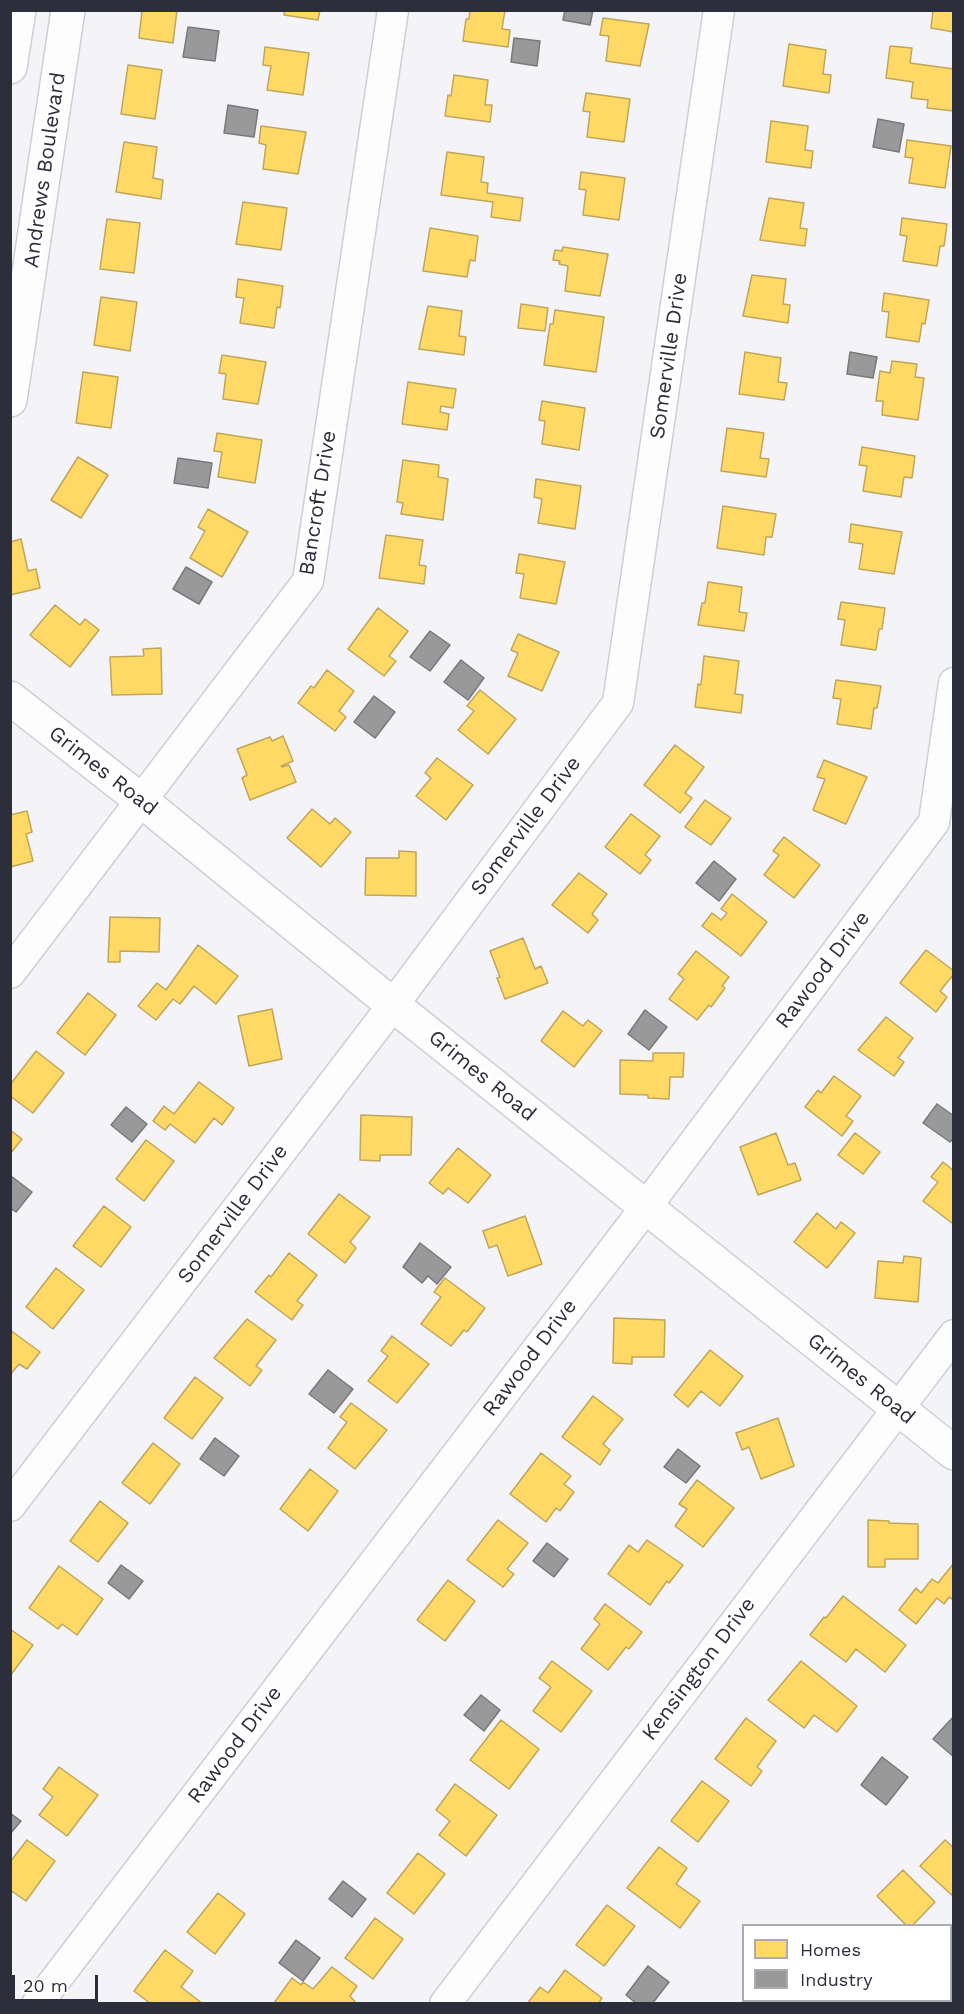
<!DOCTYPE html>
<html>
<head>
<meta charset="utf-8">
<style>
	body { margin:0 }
	#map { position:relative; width:964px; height:2014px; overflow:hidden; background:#f3f3f8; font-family:"Work Sans",sans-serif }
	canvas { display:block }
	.frame { position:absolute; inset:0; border:12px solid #2d2e3c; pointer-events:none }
	.legend { position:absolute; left:742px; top:1924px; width:210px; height:78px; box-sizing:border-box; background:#fff; border:2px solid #ababb1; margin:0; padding:8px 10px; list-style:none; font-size:18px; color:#2d2e3c }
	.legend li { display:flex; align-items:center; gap:12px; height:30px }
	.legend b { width:30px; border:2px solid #ababb1 }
	.scale { position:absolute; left:12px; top:1975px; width:86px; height:27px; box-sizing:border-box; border:3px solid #2d2e3c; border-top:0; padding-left:8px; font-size:18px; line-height:21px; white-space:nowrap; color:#2d2e3c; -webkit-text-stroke:4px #fff; paint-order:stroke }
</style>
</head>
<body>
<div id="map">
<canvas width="964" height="2014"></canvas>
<div class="frame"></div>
<ul class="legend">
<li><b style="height:16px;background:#ffd966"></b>Homes</li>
<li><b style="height:16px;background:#999"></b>Industry</li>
</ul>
<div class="scale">20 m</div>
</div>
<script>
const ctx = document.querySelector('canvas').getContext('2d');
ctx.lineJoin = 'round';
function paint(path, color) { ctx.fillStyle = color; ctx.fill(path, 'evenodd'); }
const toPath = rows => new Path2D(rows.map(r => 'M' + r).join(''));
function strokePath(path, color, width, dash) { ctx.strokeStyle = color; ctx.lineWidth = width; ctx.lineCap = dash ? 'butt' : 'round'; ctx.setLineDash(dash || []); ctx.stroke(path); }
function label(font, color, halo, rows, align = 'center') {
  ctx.font = font + ' "Work Sans",sans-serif'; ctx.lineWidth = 6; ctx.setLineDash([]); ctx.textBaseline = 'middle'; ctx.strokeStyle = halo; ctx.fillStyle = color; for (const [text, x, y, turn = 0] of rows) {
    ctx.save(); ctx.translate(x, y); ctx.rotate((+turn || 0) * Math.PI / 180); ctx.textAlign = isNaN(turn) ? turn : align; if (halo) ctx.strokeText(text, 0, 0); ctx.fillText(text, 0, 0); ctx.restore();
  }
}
const homes = toPath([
	[142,10,177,10,173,43,139,38,142,10],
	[285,10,320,10,318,20,284,15,285,10],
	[470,10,505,10,502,29,510,30,508,47,463,41,466,19,469,19,470,10],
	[933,10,954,10,954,32,931,28,933,10],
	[603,18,649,24,640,66,606,61,609,36,600,35,603,18],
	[789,44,826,50,823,74,831,75,829,93,783,86,789,44],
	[890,46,912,48,910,63,954,69,954,111,927,108,928,100,911,98,913,82,886,78,890,46],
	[265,47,309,53,303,95,267,90,271,66,263,65,265,47],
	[128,65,162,70,155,119,121,114,128,65],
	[454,75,488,80,485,105,492,105,490,122,445,116,448,95,451,96,454,75],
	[586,93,630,99,624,142,587,137,590,112,583,111,586,93],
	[771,121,808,126,805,150,813,151,811,168,766,162,771,121],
	[261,126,306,132,298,174,263,169,266,145,259,143,261,126],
	[907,140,951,146,945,188,909,183,913,158,905,157,907,140],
	[124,142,157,147,153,178,163,180,161,199,116,192,124,142],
	[447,152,484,157,481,182,488,183,487,193,523,198,520,221,491,217,493,202,441,195,447,152],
	[581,172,625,178,619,220,583,215,586,190,579,189,581,172],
	[769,198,804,203,800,228,807,229,805,246,760,240,769,198],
	[243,202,287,208,281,250,236,244,243,202],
	[902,218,947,224,944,246,940,246,937,266,903,261,907,236,900,235,902,218],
	[107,219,140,223,134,273,100,269,107,219],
	[430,228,478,236,475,261,470,260,467,277,423,271,430,228],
	[563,247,608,254,600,296,565,291,568,266,559,264,560,261,553,260,555,250,562,251,563,247],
	[752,275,786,279,783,304,790,305,788,323,743,316,752,275],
	[238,279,283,286,280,308,277,307,274,328,240,323,244,298,236,297,238,279],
	[884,293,929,300,925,324,922,323,919,342,886,337,889,312,882,311,884,293],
	[101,297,137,302,130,351,94,345,101,297],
	[521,304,548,308,545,331,518,328,521,304],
	[428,306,462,311,459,336,466,337,464,355,419,349,428,306],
	[555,310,604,317,596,372,544,365,550,324,553,324,555,310],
	[745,352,781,358,778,382,787,383,784,400,739,394,745,352],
	[222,355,266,362,258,404,223,399,226,374,219,373,222,355],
	[892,361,917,364,915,377,924,378,918,420,882,415,883,401,876,401,880,371,890,373,892,361],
	[83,372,118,377,111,428,76,423,83,372],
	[408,382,456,389,453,408,441,406,440,412,449,414,447,430,402,424,408,382],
	[542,401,585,408,579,450,542,444,545,421,539,420,542,401],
	[727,428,764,433,760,458,769,459,766,477,721,471,727,428],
	[217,433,262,440,255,483,218,477,222,452,214,451,217,433],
	[862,447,915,456,912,478,904,477,901,497,863,491,867,466,859,465,862,447],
	[78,457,108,475,81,518,51,500,78,457],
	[403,460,439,465,438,477,448,479,443,520,401,514,403,503,397,502,403,460],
	[536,479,581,486,575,529,538,523,542,499,534,497,536,479],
	[723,506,776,514,772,537,766,537,764,555,717,548,723,506],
	[208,509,248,532,222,577,190,558,205,531,198,527,208,509],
	[851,524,902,532,894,574,859,569,863,544,849,542,851,524],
	[386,535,423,540,419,565,426,566,424,584,379,578,386,535],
	[21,539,28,571,36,569,40,588,10,595,10,542,21,539],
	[519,554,565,562,556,604,520,598,524,574,516,573,519,554],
	[708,582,742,587,739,612,747,613,744,631,698,625,702,603,705,603,708,582],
	[841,602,885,608,882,629,879,629,876,650,841,645,845,620,838,619,841,602],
	[55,605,80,625,85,619,99,630,70,667,30,635,55,605],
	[378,608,408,631,389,656,396,661,384,676,348,649,378,608],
	[518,634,559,652,542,691,508,676,518,653,511,650,518,634],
	[161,648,162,694,112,695,110,657,144,656,143,649,161,648],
	[704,656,739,661,735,694,743,695,741,713,695,707,698,684,701,685,704,656],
	[327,670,354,691,339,711,346,717,335,731,298,703,311,686,314,688,327,670],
	[836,680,881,686,877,708,874,708,871,729,837,724,841,699,833,698,836,680],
	[480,690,516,719,488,754,458,730,474,711,467,706,480,690],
	[283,736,293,761,281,766,282,767,289,765,296,782,250,800,242,778,247,775,237,749,270,737,272,741,283,736],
	[675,745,704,767,685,793,692,798,680,813,644,785,675,745],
	[437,758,473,785,446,820,416,796,431,778,425,773,437,758],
	[824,760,867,777,846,824,813,810,825,779,817,777,824,760],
	[705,800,731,818,711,845,685,827,705,800],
	[312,809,330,824,335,818,351,832,321,867,287,838,312,809],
	[27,811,32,832,26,834,33,861,10,867,10,815,27,811],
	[631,814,660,836,645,855,651,860,640,874,605,847,631,814],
	[784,837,820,865,794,898,764,875,779,855,773,851,784,837],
	[399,851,416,852,416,896,365,895,366,858,399,858,399,851],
	[579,873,607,894,592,914,598,920,588,933,552,905,579,873],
	[732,894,767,922,741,956,702,926,712,913,721,920,727,913,721,909,732,894],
	[110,917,160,918,159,952,120,951,120,962,108,962,110,917],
	[523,938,535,969,541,966,548,983,505,999,497,978,500,977,490,951,523,938],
	[198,945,238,976,216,1004,194,986,180,1004,173,999,156,1020,138,1006,157,983,166,990,198,945],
	[926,950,954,971,954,974,940,991,947,997,936,1012,900,983,926,950],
	[696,951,729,977,722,986,725,988,711,1007,709,1005,697,1020,669,999,684,979,678,974,696,951],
	[88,993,116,1015,85,1055,57,1033,88,993],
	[272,1009,282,1059,249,1066,238,1016,272,1009],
	[563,1011,583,1026,588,1020,602,1031,574,1067,541,1041,563,1011],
	[886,1017,913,1038,898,1058,904,1062,894,1076,858,1050,886,1017],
	[36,1051,64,1073,33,1113,10,1096,10,1085,36,1051],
	[653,1053,684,1053,683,1077,670,1077,669,1099,648,1098,648,1095,620,1094,620,1060,653,1061,653,1053],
	[834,1076,861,1096,846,1116,853,1121,842,1136,805,1107,818,1090,821,1093,834,1076],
	[199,1082,234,1108,222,1125,214,1118,195,1143,170,1124,165,1130,153,1121,164,1106,174,1114,199,1082],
	[361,1115,412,1117,411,1155,380,1155,380,1161,360,1160,361,1115],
	[10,1130,22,1139,10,1154,10,1130],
	[776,1133,788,1165,795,1163,801,1180,758,1195,740,1147,776,1133],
	[855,1133,880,1152,863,1174,838,1155,855,1133],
	[146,1140,174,1161,144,1201,116,1179,146,1140],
	[458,1148,491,1175,468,1203,448,1188,443,1194,429,1183,458,1148],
	[943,1162,954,1171,954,1220,952,1223,923,1201,938,1182,931,1177,943,1162],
	[339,1194,370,1217,350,1242,356,1248,345,1263,308,1234,339,1194],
	[104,1206,131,1227,101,1267,73,1246,104,1206],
	[817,1213,836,1229,841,1222,855,1233,827,1268,794,1242,817,1213],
	[525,1216,542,1264,508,1276,497,1245,489,1248,483,1231,525,1216],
	[289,1253,317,1275,297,1301,303,1305,292,1320,255,1292,269,1275,271,1277,289,1253],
	[904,1256,921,1258,918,1302,875,1298,878,1261,903,1263,904,1256],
	[56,1268,84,1290,53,1329,26,1307,56,1268],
	[445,1278,485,1308,467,1332,464,1330,451,1346,421,1324,441,1297,434,1292,445,1278],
	[614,1318,665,1320,664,1357,632,1357,632,1364,613,1363,614,1318],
	[247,1319,276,1340,256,1366,262,1370,250,1386,214,1358,247,1319],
	[10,1330,40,1352,27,1369,19,1364,10,1375,10,1330],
	[392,1336,429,1364,397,1403,368,1381,388,1356,381,1351,392,1336],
	[710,1350,743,1376,720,1406,701,1391,688,1407,674,1395,710,1350],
	[195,1377,223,1398,192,1439,164,1418,195,1377],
	[593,1396,623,1419,603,1444,610,1450,600,1465,562,1437,593,1396],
	[351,1403,387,1430,355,1469,328,1448,347,1422,340,1417,351,1403],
	[778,1418,794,1466,761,1479,749,1447,742,1450,736,1433,778,1418],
	[153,1443,180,1464,150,1504,122,1483,153,1443],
	[541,1453,571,1476,564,1484,574,1492,560,1511,556,1508,546,1522,510,1494,541,1453],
	[310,1469,338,1491,308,1531,280,1509,310,1469],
	[697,1480,734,1508,703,1547,675,1526,687,1509,679,1504,697,1480],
	[100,1501,128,1523,98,1562,70,1541,100,1501],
	[498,1520,528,1543,507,1569,514,1574,503,1587,467,1560,498,1520],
	[868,1520,889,1521,889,1523,918,1524,918,1559,885,1559,885,1567,868,1567,868,1520],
	[647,1540,683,1565,669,1583,667,1581,650,1605,608,1574,629,1545,638,1552,647,1540],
	[954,1563,954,1600,949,1597,944,1604,937,1598,916,1624,899,1610,916,1588,921,1593,932,1579,938,1583,954,1563],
	[59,1566,103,1599,77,1635,62,1624,58,1629,29,1608,59,1566],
	[448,1580,475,1601,445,1641,417,1620,448,1580],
	[843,1596,906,1645,885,1672,856,1649,846,1662,810,1635,824,1617,826,1618,843,1596],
	[605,1604,642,1632,629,1649,626,1647,608,1670,581,1649,600,1624,594,1619,605,1604],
	[10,1629,33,1645,10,1676,10,1629],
	[552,1661,592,1691,561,1732,533,1711,551,1687,539,1678,552,1661],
	[801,1661,857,1706,837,1732,814,1715,804,1728,768,1700,801,1661],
	[746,1718,776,1741,757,1767,762,1771,751,1786,715,1759,746,1718],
	[501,1720,539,1749,509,1789,470,1760,501,1720],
	[59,1767,98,1795,67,1836,39,1815,53,1797,43,1789,59,1767],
	[702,1781,729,1801,698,1842,671,1821,702,1781],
	[455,1784,497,1815,466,1856,439,1835,450,1821,436,1810,455,1784],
	[27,1840,55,1861,26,1901,10,1890,10,1862,27,1840],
	[945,1840,954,1848,954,1897,920,1866,945,1840],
	[659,1847,687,1868,676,1884,700,1901,680,1928,627,1888,659,1847],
	[418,1853,445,1874,414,1914,387,1893,418,1853],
	[903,1870,935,1902,912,1926,907,1926,877,1896,903,1870],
	[218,1893,245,1914,215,1954,187,1932,218,1893],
	[607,1905,635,1926,604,1966,576,1945,607,1905],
	[375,1918,403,1939,373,1979,345,1958,375,1918],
	[165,1950,193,1971,181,1987,203,2004,151,2004,134,1991,165,1950],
	[332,1967,357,1986,350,1996,357,2004,274,2003,292,1978,301,1985,303,1982,313,1989,332,1967],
	[565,1970,602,1998,598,2004,527,2004,540,1987,548,1993,565,1970],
	[819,2000,872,2000,869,2004,816,2004,819,2000]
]);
paint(homes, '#ffd966');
strokePath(homes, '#c0a659', 1.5);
const industry = toPath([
	[565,10,593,10,590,25,563,20,565,10],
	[188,27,219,31,215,61,183,57,188,27],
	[514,38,540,41,537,66,511,62,514,38],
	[228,105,258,110,254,137,224,133,228,105],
	[878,119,904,124,899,152,873,147,878,119],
	[850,352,877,357,873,378,847,374,850,352],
	[178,458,212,463,208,488,174,483,178,458],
	[186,567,212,582,199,604,173,589,186,567],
	[430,631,450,645,430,671,410,657,430,631],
	[461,660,484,678,468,700,444,682,461,660],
	[374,696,395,712,375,738,354,722,374,696],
	[714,861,736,879,719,901,696,883,714,861],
	[645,1010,667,1027,649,1050,628,1034,645,1010],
	[937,1104,954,1116,954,1137,950,1142,923,1123,937,1104],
	[126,1107,147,1124,132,1142,111,1125,126,1107],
	[11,1176,32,1192,16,1212,10,1208,11,1176],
	[420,1243,451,1267,437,1284,428,1276,422,1283,403,1267,420,1243],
	[328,1370,353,1389,334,1413,309,1394,328,1370],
	[215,1438,239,1456,224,1476,200,1459,215,1438],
	[678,1449,700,1466,686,1483,664,1467,678,1449],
	[547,1543,568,1559,554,1577,533,1561,547,1543],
	[121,1565,143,1581,129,1599,108,1583,121,1565],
	[481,1695,500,1710,484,1731,464,1715,481,1695],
	[954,1716,954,1757,933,1739,954,1716],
	[882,1757,908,1777,886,1805,861,1785,882,1757],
	[10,1813,21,1821,10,1834,10,1813],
	[343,1881,366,1899,352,1917,329,1899,343,1881],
	[296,1940,320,1958,303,1981,279,1963,296,1940],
	[648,1966,669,1982,652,2004,637,2004,626,1995,648,1966]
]);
paint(industry, '#999');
strokePath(industry, '#79797d', 1.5);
const street = toPath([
	[10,973,308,581,393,10],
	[10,1506,393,1005,618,703,719,10],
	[37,2004,646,1207,934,822,954,683],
	[445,2004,954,1335]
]);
const secondary = toPath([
	[10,67,19,10],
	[10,400,68,10],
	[10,698,142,801,393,1005,954,1453]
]);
strokePath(street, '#ceced8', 33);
strokePath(secondary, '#ceced8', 36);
strokePath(street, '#fdfdfe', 30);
strokePath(secondary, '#fdfdfe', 33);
label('21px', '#2d2e3c', '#fff', [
	["Andrews Boulevard",45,170,-82],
	["Somerville Drive",669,356,-82],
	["Bancroft Drive",318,503,-81],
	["Grimes Road",103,771,38],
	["Somerville Drive",526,826,-53],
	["Rawood Drive",823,970,-53],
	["Grimes Road",482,1076,39],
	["Somerville Drive",233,1214,-53],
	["Rawood Drive",530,1358,-53],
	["Grimes Road",861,1379,39],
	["Kensington Drive",699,1669,-53],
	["Rawood Drive",235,1745,-53]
]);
</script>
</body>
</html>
